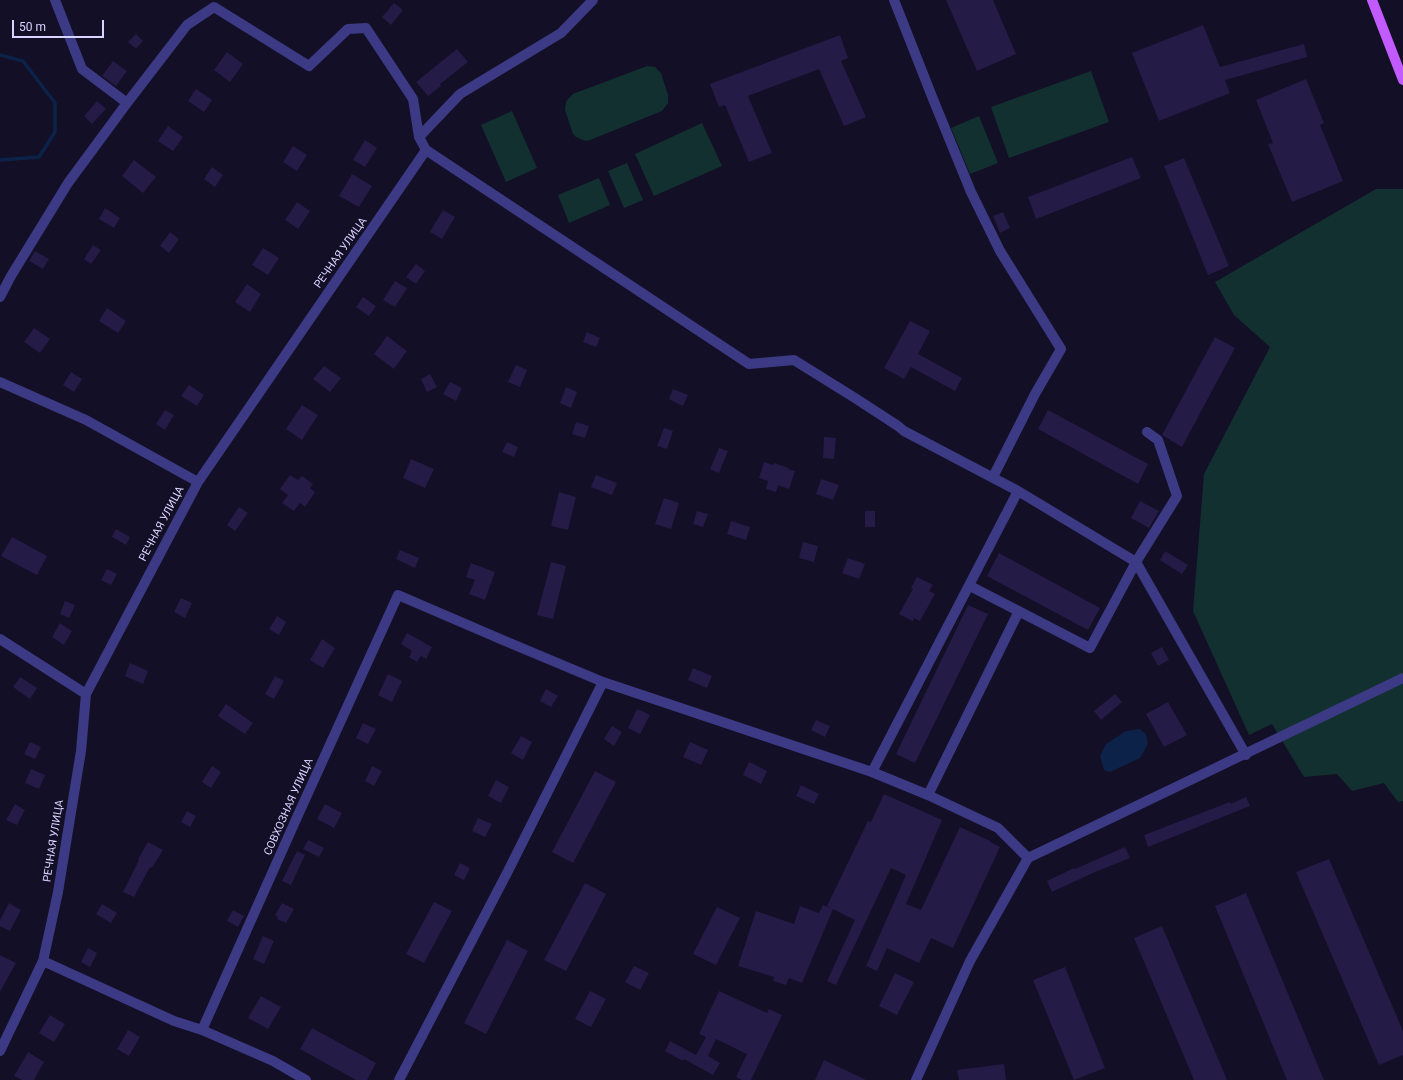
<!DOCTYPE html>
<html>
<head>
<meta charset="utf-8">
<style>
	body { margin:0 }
	#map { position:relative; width:1403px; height:1080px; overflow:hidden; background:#130f26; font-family:Roboto,sans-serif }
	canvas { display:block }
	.scale { position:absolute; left:12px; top:20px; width:92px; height:18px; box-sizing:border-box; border:2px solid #d9d4ff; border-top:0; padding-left:5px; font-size:12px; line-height:14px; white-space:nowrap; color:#d9d4ff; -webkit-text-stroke:3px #130f26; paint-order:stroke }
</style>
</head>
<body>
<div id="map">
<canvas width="1403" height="1080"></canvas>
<div class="scale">50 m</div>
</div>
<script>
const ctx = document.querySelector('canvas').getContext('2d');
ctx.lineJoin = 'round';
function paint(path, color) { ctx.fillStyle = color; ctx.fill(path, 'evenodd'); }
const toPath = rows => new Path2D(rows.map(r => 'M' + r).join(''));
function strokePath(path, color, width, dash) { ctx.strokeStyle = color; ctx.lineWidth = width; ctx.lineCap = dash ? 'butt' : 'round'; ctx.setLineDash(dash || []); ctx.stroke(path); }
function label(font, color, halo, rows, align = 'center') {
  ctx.font = font + ' Roboto,sans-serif'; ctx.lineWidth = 4; ctx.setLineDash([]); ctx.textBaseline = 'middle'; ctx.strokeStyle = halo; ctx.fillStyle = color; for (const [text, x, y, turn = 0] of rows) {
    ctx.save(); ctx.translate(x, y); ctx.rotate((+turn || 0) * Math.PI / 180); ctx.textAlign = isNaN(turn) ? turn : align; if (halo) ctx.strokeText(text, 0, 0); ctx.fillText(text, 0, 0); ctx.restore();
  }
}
paint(toPath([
	[647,66,655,67,661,73,668,95,668,103,662,111,590,140,585,141,576,137,573,134,565,110,566,102,568,99,573,94],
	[1091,71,1109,122,1009,158,991,107],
	[512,111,537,168,506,182,481,125],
	[979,116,998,163,970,174,951,128],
	[702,123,722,166,654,196,635,154],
	[627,163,643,200,624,208,608,171],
	[599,178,610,205,569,223,558,195],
	[1376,189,1403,189,1403,801,1398,802,1384,783,1352,791,1337,774,1304,777,1272,724,1249,735,1193,611,1204,474,1270,347,1234,315,1215,282]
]), '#12302f');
paint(toPath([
	[1140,729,1146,734,1148,744,1140,758,1110,772,1104,770,1100,756,1106,744,1126,731]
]), '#0c2248');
strokePath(toPath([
	[0,55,23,61,55,103,55,132,39,157,0,160]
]), '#0c2248', 3.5);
paint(toPath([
	[946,0,993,0,1016,54,977,71],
	[394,3,403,10,391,25,382,17],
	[1203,25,1220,67,1304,44,1307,57,1225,80,1230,93,1159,121,1132,53],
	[136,34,143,41,136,49,128,42],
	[840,35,848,58,841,61,866,117,844,126,819,69,748,96,772,153,749,162,725,105,719,107,710,84],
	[457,49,468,62,440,84,441,86,428,96,416,82],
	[227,52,243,64,230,82,214,70],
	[113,61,127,71,116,86,102,76],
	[1306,79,1324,123,1320,125,1343,181,1292,202,1268,144,1273,143,1256,100],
	[196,89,212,100,204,112,188,101],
	[97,101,106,109,92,124,84,116],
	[168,126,183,137,173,151,158,141],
	[365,140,377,148,365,167,353,160],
	[293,146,307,155,297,171,283,162],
	[1132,157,1141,178,1036,219,1028,197],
	[1184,158,1229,266,1208,275,1164,166],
	[134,160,156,177,143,193,122,176],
	[212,167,223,175,215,187,204,179],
	[352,174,372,186,359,207,339,196],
	[297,202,310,211,298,229,285,220],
	[105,208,120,218,114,228,99,219],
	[443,210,455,217,442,239,430,232],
	[1003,212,1010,228,1000,233,993,216],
	[170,232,179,239,169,253,160,246],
	[93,245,101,250,91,264,84,259],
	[263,248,279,258,268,275,252,265],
	[35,251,49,259,43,269,29,261],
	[416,264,425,271,416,284,406,277],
	[395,281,407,288,395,307,383,300],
	[247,284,261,294,250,312,235,302],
	[363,297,376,306,369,316,356,307],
	[107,308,126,321,118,333,99,321],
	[910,321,930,331,918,354,962,378,955,391,911,367,904,379,884,368],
	[34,328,50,339,40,353,24,342],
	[587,332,600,338,596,347,583,342],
	[387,336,407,351,394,369,374,354],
	[1215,337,1235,348,1182,447,1162,435],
	[516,365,527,370,520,387,508,382],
	[324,366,341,378,330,392,313,379],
	[71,372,82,379,74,392,63,385],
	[430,374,437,387,427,392,421,379],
	[450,382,462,388,456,401,443,394],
	[189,385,204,395,197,406,181,396],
	[566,387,577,392,571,408,560,403],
	[673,389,688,395,683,406,669,399],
	[302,405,318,415,302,440,286,429],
	[165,410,174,415,165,430,156,424],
	[1048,410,1148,464,1138,484,1038,429],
	[576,422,589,426,585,438,572,434],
	[664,428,673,431,667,449,657,446],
	[824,437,836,438,834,459,823,458],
	[507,442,518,447,514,457,502,452],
	[719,448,728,451,719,473,710,469],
	[411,459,434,469,425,488,403,478],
	[764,462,773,465,774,463,789,468,788,469,795,471,789,489,778,485,776,492,766,489,768,481,759,478],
	[290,475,298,480,302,476,313,484,310,488,315,492,305,507,300,503,294,511,282,503,288,495,280,489],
	[596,475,617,483,612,495,591,487],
	[821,479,839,485,833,500,816,494],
	[559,492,576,497,568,530,551,526],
	[664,498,679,503,671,529,655,524],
	[1140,501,1159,511,1149,528,1131,518],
	[239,507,248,513,235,531,227,525],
	[697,511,708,514,703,527,693,524],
	[865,511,875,511,875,527,865,527],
	[731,521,750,527,746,540,727,534],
	[116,529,130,537,126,545,112,537],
	[12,537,47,556,37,575,1,556],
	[803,542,818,546,814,562,799,558],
	[400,550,419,558,415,568,396,559],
	[1165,551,1188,565,1182,574,1160,560],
	[999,553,1100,608,1088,630,987,576],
	[848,558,865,564,859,579,842,573],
	[551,562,566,566,553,619,537,615],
	[471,563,495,572,485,600,469,594,475,580,466,577],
	[107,569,117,574,111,585,101,580],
	[917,577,933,585,929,591,935,594,920,621,914,618,913,621,899,614,913,589,911,588],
	[181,598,192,603,185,618,174,612],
	[65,601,75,605,69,618,60,614],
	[968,605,988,614,915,763,896,754],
	[277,616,286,622,279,635,269,629],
	[60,623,72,631,64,645,52,637],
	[407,633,432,647,426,659,421,656,417,662,409,657,412,651,401,644],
	[322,639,335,648,323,668,310,660],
	[1162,647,1169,660,1158,666,1151,653],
	[130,663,148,671,143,684,125,676],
	[693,668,712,676,707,688,688,680],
	[388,674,402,681,392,702,378,695],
	[275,676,284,681,274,699,265,694],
	[20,677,37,688,30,699,13,687],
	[546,689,558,696,551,707,540,701],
	[1115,694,1122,702,1101,720,1094,711],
	[1168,702,1187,735,1164,747,1146,714],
	[226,704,253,723,245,734,218,716],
	[637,709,650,715,640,734,628,728],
	[816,720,830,726,825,737,811,730],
	[363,723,376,729,368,744,356,738],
	[612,726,622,732,614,746,604,739],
	[521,736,532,742,523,760,511,753],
	[30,742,41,747,35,759,24,754],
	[690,742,708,750,701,765,683,757],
	[749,762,767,771,761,784,743,775],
	[212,766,221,772,211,788,202,782],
	[372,766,382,771,374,786,365,781],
	[31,769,45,775,39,789,25,783],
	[595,771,616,782,573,863,552,852],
	[496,780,509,787,501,803,488,796],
	[801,785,819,794,814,804,796,796],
	[884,794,942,820,906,904,921,910,960,827,990,841,990,842,1000,847,953,948,931,938,919,963,887,948,877,971,866,966,906,875,891,868,836,985,827,981,855,920,827,906,868,821,871,822],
	[1246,797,1250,806,1148,847,1144,835,1230,802,1231,804],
	[15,804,25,810,17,825,6,820],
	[325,804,342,813,334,828,317,819],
	[187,811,196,816,190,827,181,822],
	[478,818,492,824,485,837,472,831],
	[308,840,324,848,319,857,303,849],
	[148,842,163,850,152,868,150,867,134,897,123,892,139,860,138,859],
	[1125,847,1130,858,1095,872,1052,892,1047,881,1074,868,1075,869],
	[297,851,305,855,291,885,282,881],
	[1329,859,1403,1031,1403,1055,1379,1065,1296,872],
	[460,863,470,868,464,880,454,875],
	[585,883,606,894,566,971,544,960],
	[1246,893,1324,1080,1287,1080,1215,906],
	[434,902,452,911,424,963,406,954],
	[9,903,21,910,10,931,0,926,0,920],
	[282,903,294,909,286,923,277,919,278,917,275,915],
	[102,904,117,913,111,923,96,914],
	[823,905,833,909,802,983,789,978,786,985,773,981,774,977,738,966,756,911,794,924,800,906,819,913],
	[717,907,740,918,716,965,693,954],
	[233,910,244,916,238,927,227,921],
	[1162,926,1227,1080,1194,1080,1134,938],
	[263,936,274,941,264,964,253,959],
	[507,940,528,951,486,1034,464,1023],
	[88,948,97,953,90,967,81,962],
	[0,955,16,963,0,992],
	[634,966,649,973,640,990,625,982],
	[1065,967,1105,1068,1074,1080,1033,980],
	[895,973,914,982,897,1015,879,1006],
	[590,991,606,999,591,1027,575,1019],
	[719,991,767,1013,769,1009,782,1015,751,1080,742,1080,736,1077,747,1054,716,1039,708,1056,720,1063,713,1075,684,1059,683,1061,665,1051,670,1041,696,1055,706,1037,699,1034],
	[261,996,281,1007,268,1029,248,1018],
	[50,1015,65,1024,54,1042,39,1033],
	[312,1028,376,1063,367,1080,356,1080,300,1049],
	[128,1030,140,1037,129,1056,117,1049],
	[28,1052,44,1062,34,1080,22,1080,14,1076],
	[824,1060,866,1080,815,1080],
	[1004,1064,1006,1080,959,1080,957,1070]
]), '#241b47');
strokePath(toPath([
	[55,0,82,69,127,103],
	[593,0,561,33,460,94,419,137,426,150,749,364,794,360,855,398,898,426,904,431,1018,491,1136,562,1246,755],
	[894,0,933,99,971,192,1000,251,1061,349,1035,394,993,477],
	[0,297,11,276,68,183,127,103,187,25,214,7,309,66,348,29,366,28,413,99,419,137],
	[0,382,86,420,198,482],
	[970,586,1090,648,1136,562,1177,496,1158,440,1147,432],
	[0,639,86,694],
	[872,772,1018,491],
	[928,795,1019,611],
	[43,961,174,1021,202,1030,273,1061,306,1080],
	[202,1030,298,815,398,595,505,641,603,682,872,772,928,795,998,828,1028,858],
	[0,1051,43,961,58,892,81,751,86,694,198,482,426,150],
	[399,1080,507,873,603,682],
	[916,1080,970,961,1028,858,1403,678]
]), '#3d3a85', 10);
strokePath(toPath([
	[1372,0,1403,80]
]), '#c25bff', 10);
label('11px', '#d9d4ff', '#130f26', [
	["РЕЧНАЯ УЛИЦА",341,253,-55],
	["РЕЧНАЯ УЛИЦА",162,524,-62],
	["СОВХОЗНАЯ УЛИЦА",289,807,-66],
	["РЕЧНАЯ УЛИЦА",54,841,-81]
]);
</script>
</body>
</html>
